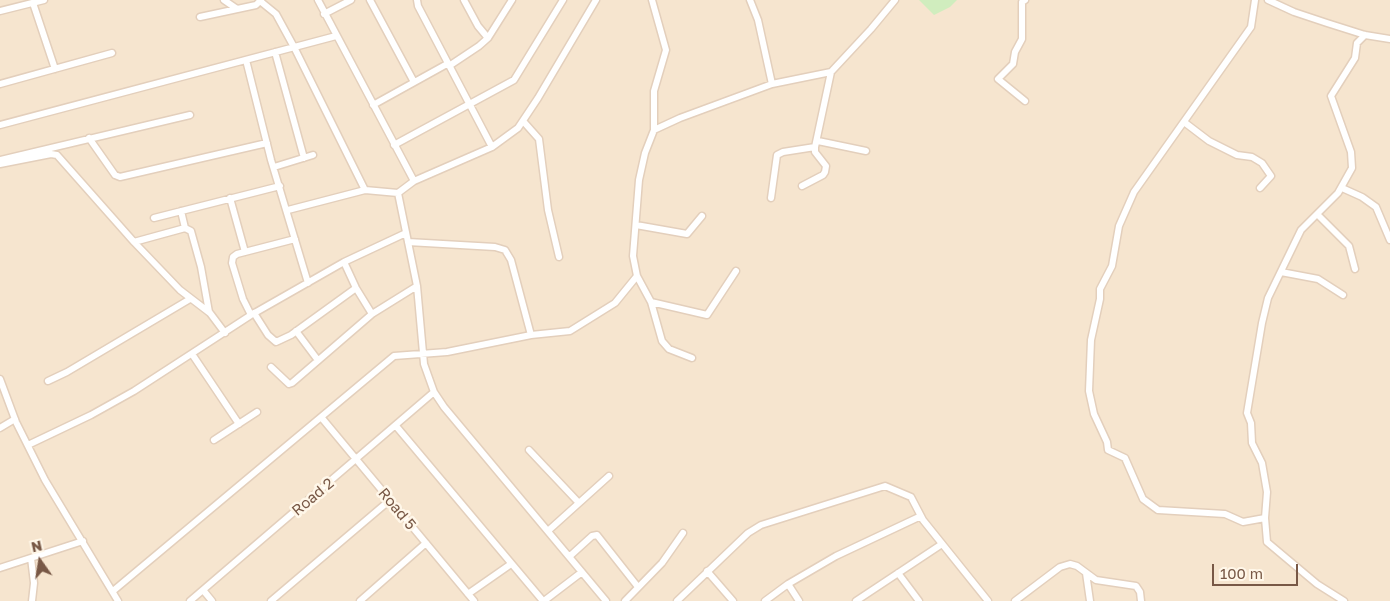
<!DOCTYPE html>
<html>
<head>
<meta charset="utf-8">
<style>
	body { margin:0 }
	#map { position:relative; width:1390px; height:601px; overflow:hidden; background:#fef3e1; font-family:"Golos Text",sans-serif }
	canvas { display:block }
	.north { position:absolute; left:15px; top:536px; width:50px; height:50px; -webkit-text-stroke:4px #fff7e9; paint-order:stroke; rotate:347deg; font-size:14px; font-weight:700; line-height:20px; text-align:center; color:#785846 }
	.north::after { content:''; display:block; margin:auto; width:18px; height:22px; background:#785846; clip-path:polygon(50% 0,100% 100%,50% 72%,0 100%) }
	.scale { position:absolute; left:1212px; top:564px; width:86px; height:22px; box-sizing:border-box; border:2px solid #785846; border-top:0; padding-left:6px; font-size:15px; line-height:18px; white-space:nowrap; color:#785846; -webkit-text-stroke:4px #fff7e9; paint-order:stroke }
</style>
</head>
<body>
<div id="map">
<canvas width="1390" height="601"></canvas>
<div class="north">N</div>
<div class="scale">100 m</div>
</div>
<script>
const ctx = document.querySelector('canvas').getContext('2d');
ctx.lineJoin = 'round';
function paint(path, color) { ctx.fillStyle = color; ctx.fill(path, 'evenodd'); }
const toPath = rows => new Path2D(rows.map(r => 'M' + r).join(''));
function strokePath(path, color, width, dash) { ctx.strokeStyle = color; ctx.lineWidth = width; ctx.lineCap = dash ? 'butt' : 'round'; ctx.setLineDash(dash || []); ctx.stroke(path); }
function label(font, color, halo, rows, align = 'center') {
  ctx.font = font + ' "Golos Text",sans-serif'; ctx.lineWidth = 5; ctx.setLineDash([]); ctx.textBaseline = 'middle'; ctx.strokeStyle = halo; ctx.fillStyle = color; for (const [text, x, y, turn = 0] of rows) {
    ctx.save(); ctx.translate(x, y); ctx.rotate((+turn || 0) * Math.PI / 180); ctx.textAlign = isNaN(turn) ? turn : align; if (halo) ctx.strokeText(text, 0, 0); ctx.fillText(text, 0, 0); ctx.restore();
  }
}
paint(toPath([
	[0,0,1390,0,1390,601,0,601]
]), '#f6e5cf');
paint(toPath([
	[919,0,957,0,950,7,934,15]
]), '#d0edbe');
const minor = toPath([
	[224,0,237,9],
	[318,0,414,181],
	[370,0,414,82],
	[417,0,418,6,492,147],
	[464,0,478,26,488,38],
	[596,0,538,98,518,128,492,147,414,181,398,193,417,286,424,364,434,392,444,407,606,601],
	[652,0,666,50,654,91,654,130,645,153,639,180,633,256,637,276,651,302,662,341,669,349,692,358],
	[750,0,758,20,772,84],
	[1025,0,1022,2,1022,39,1015,52,1013,64,998,79,1025,101],
	[1255,0,1251,27,1134,192,1119,226,1112,266,1100,289,1100,299,1091,340,1089,391,1094,414,1107,442,1108,450,1125,458,1143,499,1158,510,1225,514,1243,522,1265,518,1267,492,1262,463,1252,443,1251,423,1247,413,1262,323,1268,298,1301,230,1338,193,1352,168,1351,152,1331,96,1355,58,1357,43,1365,35],
	[1268,0,1294,12,1327,23,1365,35,1390,39],
	[260,1,276,14,294,47,365,190],
	[33,3,55,69],
	[0,11,44,0],
	[324,14,351,0],
	[200,17,256,5,261,0],
	[275,52,304,158],
	[246,60,271,160,308,283],
	[0,84,112,53],
	[373,105,447,64,449,66,479,46,488,38,512,0],
	[523,121,539,139,548,210,559,257],
	[1184,122,1209,141,1237,155,1252,157,1262,163,1271,176,1260,188],
	[0,125,336,36],
	[654,130,680,118,772,84,831,72],
	[89,138,115,175,120,177,267,143],
	[818,141,866,151],
	[394,145,514,80,563,0],
	[0,160,190,115],
	[0,164,51,154,57,155,134,242,180,290,210,313,225,333],
	[274,167,313,155],
	[802,186,823,175,825,172,826,166,815,152,815,147,831,72,871,29,895,0],
	[1342,188,1362,197,1376,207,1390,240],
	[230,198,245,252],
	[771,198,777,155,783,152,815,147],
	[288,210,365,190,398,193],
	[181,211,185,228],
	[1317,214,1349,246,1355,269],
	[154,218,280,186],
	[636,225,687,234,702,216],
	[134,242,185,228,191,231,201,267,209,312],
	[408,242,495,247,505,250,511,260,531,335],
	[344,262,356,288,372,314],
	[1281,272,1318,279,1343,295],
	[651,302,707,315,736,271],
	[254,313,268,335,276,342,291,335,356,288],
	[251,315,243,299,232,263,233,257,237,254,295,239],
	[296,331,317,359],
	[192,354,239,424],
	[271,367,289,384,292,383,372,314,417,286],
	[0,379,16,422,45,480,118,601],
	[48,381,67,372,190,299],
	[321,417,474,601],
	[396,426,543,601],
	[0,428,15,419],
	[214,440,257,412],
	[28,445,91,415,134,391,251,315,344,262,406,233],
	[529,450,579,503],
	[1265,518,1267,542,1317,584,1344,601],
	[549,530,609,476],
	[570,556,592,536,597,535,638,587],
	[31,558,34,583,32,601],
	[0,568,83,541],
	[707,571,733,601],
	[898,573,919,601],
	[1086,573,1090,601],
	[788,584,799,601],
	[203,590,212,601],
	[113,591,394,356,447,352,531,335,570,331,615,303,637,276],
	[468,594,511,564],
	[190,601,434,392],
	[271,601,390,500],
	[360,601,426,543],
	[544,601,582,572],
	[625,601,662,563,683,533],
	[677,601,748,533,761,525,885,486,911,497,923,520,988,601],
	[765,601,788,584,836,556,921,516],
	[856,601,942,544],
	[1015,601,1060,567,1070,564,1077,566,1096,580,1136,586,1140,592,1141,601]
]);
strokePath(minor, '#e3cfbc', 9);
strokePath(minor, '#fff', 6);
label('15px', '#785846', '#fff7e9', [
	["Road 2",313,497,-40],
	["Road 5",397,509,50]
]);
</script>
</body>
</html>
